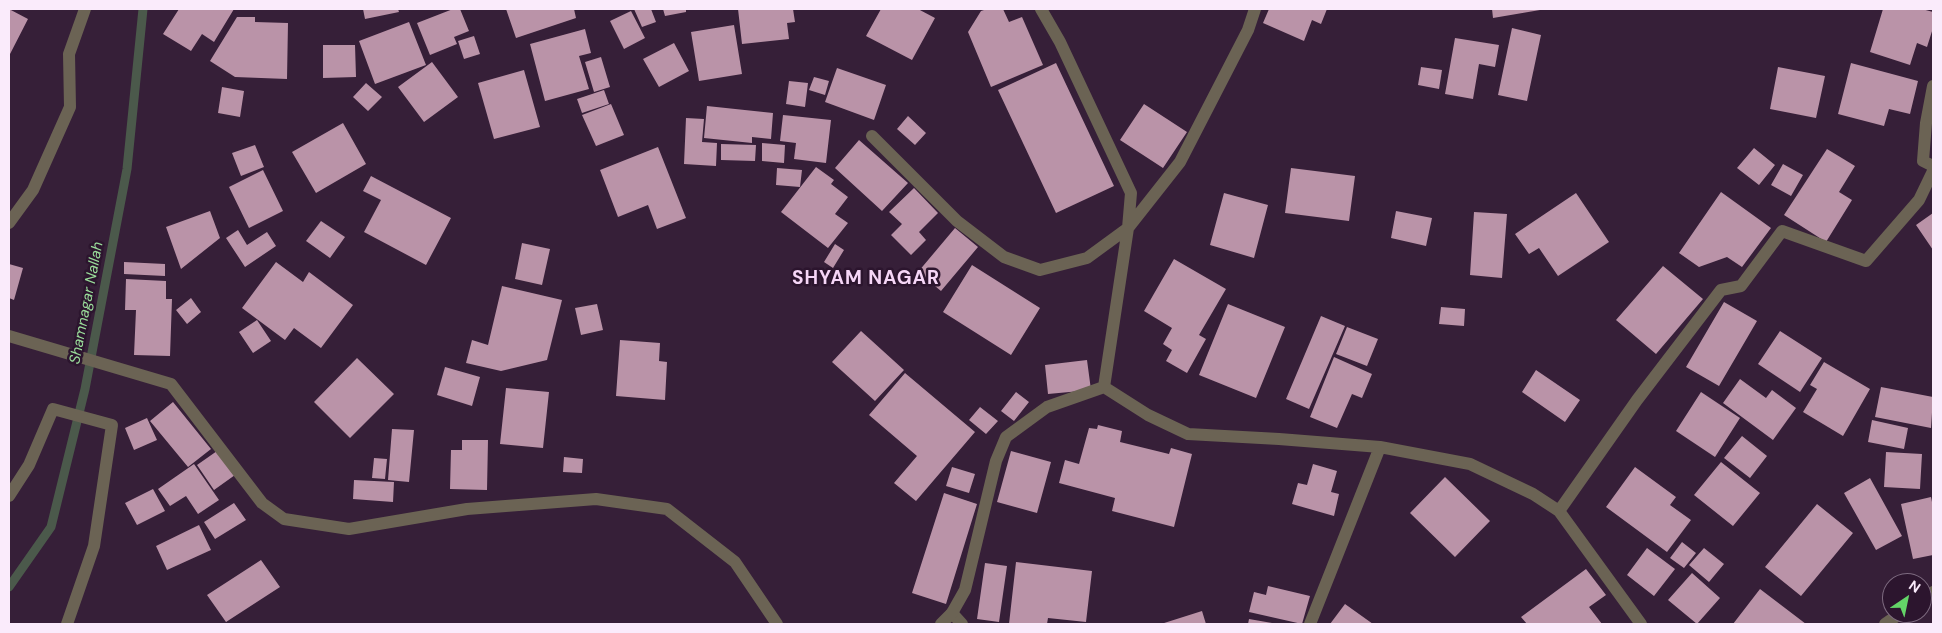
<!DOCTYPE html>
<html>
<head>
<meta charset="utf-8">
<style>
	body { margin:0 }
	#map { position:relative; width:1942px; height:633px; overflow:hidden; background:#361f38; font-family:"DM Sans",sans-serif }
	canvas { display:block }
	.frame { position:absolute; inset:0; border:10px solid #faebfb; pointer-events:none }
	.north { position:absolute; left:1882px; top:573px; width:50px; height:50px; box-sizing:border-box; background:#2c152e; border:1px solid #7e6b80; border-radius:50%; rotate:34deg; font-size:14px; font-weight:700; line-height:20px; text-align:center; color:#faebfb }
	.north::after { content:''; display:block; margin:auto; width:18px; height:22px; background:#64d468; clip-path:polygon(50% 0,100% 100%,50% 72%,0 100%) }
</style>
</head>
<body>
<div id="map">
<canvas width="1942" height="633"></canvas>
<div class="frame"></div>
<div class="north">N</div>
</div>
<script>
const ctx = document.querySelector('canvas').getContext('2d');
ctx.lineJoin = 'round';
const toPath = rows => new Path2D(rows.map(r => 'M' + r).join(''));
function strokePath(path, color, width, dash) { ctx.strokeStyle = color; ctx.lineWidth = width; ctx.lineCap = dash ? 'butt' : 'round'; ctx.setLineDash(dash || []); ctx.stroke(path); }
function paint(path, color) { ctx.fillStyle = color; ctx.fill(path, 'evenodd'); }
function label(font, color, halo, rows, align = 'center') {
  ctx.font = font + ' "DM Sans",sans-serif'; ctx.lineWidth = 5; ctx.setLineDash([]); ctx.textBaseline = 'middle'; ctx.strokeStyle = halo; ctx.fillStyle = color; for (const [text, x, y, turn = 0] of rows) {
    ctx.save(); ctx.translate(x, y); ctx.rotate((+turn || 0) * Math.PI / 180); ctx.textAlign = isNaN(turn) ? turn : align; if (halo) ctx.strokeText(text, 0, 0); ctx.fillText(text, 0, 0); ctx.restore();
  }
}
strokePath(toPath([
	[9,587,51,527,85,389,127,169,143,9]
]), '#4b594b', 9);
paint(toPath([
	[9,9,28,19,9,56],
	[179,9,234,9,214,42,202,34,191,51,163,34],
	[363,9,398,9,399,12,365,19],
	[453,9,460,9,469,31,454,37,457,44,430,55,417,23],
	[506,9,574,9,576,18,516,38],
	[634,9,651,9,656,22,642,27],
	[663,9,686,9,686,12,665,16],
	[738,9,793,9,795,22,787,23,789,39,742,44],
	[881,9,918,9,935,18,912,60,866,36],
	[987,9,1003,9,1009,22,1022,17,1043,65,991,87,968,32,981,11],
	[1269,9,1327,9,1321,24,1312,20,1304,41,1263,23],
	[1492,9,1540,9,1540,10,1493,18],
	[1883,9,1922,9,1933,12,1933,28,1927,47,1917,43,1910,65,1870,52],
	[631,11,645,38,624,49,610,21],
	[237,17,255,17,255,22,288,23,287,79,235,77,210,61],
	[409,22,426,65,375,84,359,41],
	[734,25,742,74,699,81,691,32],
	[1512,28,1541,35,1527,101,1498,95],
	[585,29,591,53,579,56,589,89,545,101,530,44],
	[474,36,480,54,464,59,458,41],
	[1455,38,1499,45,1495,67,1479,64,1473,99,1445,94],
	[674,43,689,71,659,87,643,59],
	[323,45,355,45,356,77,323,78],
	[601,57,610,87,594,92,585,62],
	[432,62,458,97,424,122,398,87],
	[1056,63,1114,186,1056,213,998,90],
	[1851,63,1918,81,1910,114,1889,109,1884,126,1838,114],
	[1421,67,1442,70,1439,89,1418,85],
	[1778,67,1825,76,1816,118,1770,109],
	[837,68,886,85,874,120,825,102],
	[524,70,540,127,494,139,478,83],
	[814,77,829,81,825,95,809,90],
	[789,81,808,83,805,107,786,104],
	[366,83,382,97,368,111,353,97],
	[222,87,244,91,240,117,218,113],
	[604,90,609,104,582,113,577,99],
	[611,104,624,135,596,146,582,115],
	[1144,104,1187,132,1163,168,1120,140],
	[707,106,773,113,771,139,752,137,752,143,704,138],
	[783,115,831,120,826,163,794,159,796,143,780,141],
	[908,116,926,133,915,145,897,129],
	[686,118,704,119,702,142,717,143,716,166,684,164],
	[343,123,366,164,316,193,292,152],
	[859,140,908,183,882,211,835,168],
	[762,143,785,145,784,163,762,161],
	[721,144,756,145,755,161,721,160],
	[255,145,264,167,241,176,232,153],
	[658,147,686,218,657,229,648,205,618,217,600,170],
	[1754,148,1775,165,1759,185,1737,168],
	[1827,149,1855,166,1839,192,1852,200,1826,242,1784,215],
	[1783,164,1803,175,1791,196,1771,185],
	[816,167,834,180,831,184,848,197,835,214,848,223,828,248,781,212],
	[777,168,802,170,800,187,776,185],
	[1291,168,1355,176,1349,221,1285,213],
	[263,170,283,211,249,228,229,187],
	[371,176,451,218,426,265,364,232,381,200,363,191],
	[914,188,938,213,919,232,926,240,911,255,891,235,902,224,889,212],
	[1721,192,1771,228,1742,267,1727,257,1699,267,1679,253],
	[1224,193,1268,205,1254,258,1210,245],
	[1576,193,1609,242,1558,276,1539,248,1529,254,1515,234],
	[210,211,220,238,181,269,166,227],
	[1396,211,1432,218,1426,246,1391,238],
	[1474,212,1507,214,1502,278,1470,275],
	[1933,213,1933,250,1916,225],
	[321,221,345,237,330,258,306,241],
	[955,228,978,247,941,291,918,272],
	[238,230,247,245,267,232,276,246,245,267,226,238],
	[522,243,550,249,542,285,515,279],
	[835,244,844,250,833,268,824,262],
	[1174,259,1226,289,1199,335,1206,339,1187,373,1166,361,1172,350,1163,344,1172,328,1144,311],
	[124,262,165,264,165,276,124,274],
	[276,262,303,282,309,272,353,305,321,348,294,328,285,340,242,308],
	[9,264,23,268,14,300,9,298],
	[972,265,1040,308,1011,355,943,312],
	[1663,266,1703,299,1656,354,1616,320],
	[126,279,166,281,166,299,172,299,170,356,134,355,136,310,125,310],
	[502,286,562,300,547,360,501,371,466,363,472,340,488,345],
	[191,298,201,312,187,324,176,310],
	[1724,302,1757,321,1719,386,1686,367],
	[597,304,603,330,581,335,575,308],
	[1228,304,1285,327,1256,398,1199,375],
	[1441,307,1465,309,1464,326,1439,324],
	[1321,316,1345,326,1309,409,1286,399],
	[257,320,271,341,253,353,239,332],
	[1347,327,1378,339,1367,366,1336,354],
	[861,331,904,370,875,401,832,362],
	[1780,331,1822,358,1800,392,1758,364],
	[620,340,660,343,659,361,667,362,665,400,616,396],
	[1334,357,1372,374,1362,398,1352,394,1337,428,1310,417],
	[357,358,394,394,350,438,314,402],
	[1087,360,1091,390,1048,394,1045,365],
	[1824,362,1870,389,1843,436,1803,412,1817,389,1810,385],
	[445,367,480,377,472,406,437,395],
	[1536,370,1580,400,1565,422,1522,392],
	[905,373,975,432,916,501,894,483,917,456,869,415],
	[1740,379,1766,398,1772,390,1796,408,1773,440,1723,403],
	[1881,387,1933,397,1931,428,1875,417],
	[506,388,549,392,543,448,500,444],
	[1016,392,1029,402,1014,421,1001,411],
	[1701,392,1740,418,1715,457,1676,431],
	[173,402,211,449,188,467,150,421],
	[980,407,998,421,986,434,969,420],
	[147,418,157,440,134,450,125,428],
	[1872,420,1908,428,1904,449,1868,442],
	[1098,425,1122,431,1120,442,1169,454,1171,448,1192,454,1174,527,1112,511,1115,498,1059,483,1065,460,1079,464,1089,428,1097,429],
	[392,429,414,430,409,482,388,480],
	[1742,436,1767,456,1750,478,1724,458],
	[462,440,488,440,487,490,450,489,451,450,462,450],
	[217,451,235,475,214,490,197,465],
	[1011,451,1051,462,1037,513,997,502],
	[1886,452,1922,454,1920,489,1884,487],
	[564,457,583,459,582,473,563,472],
	[374,458,387,459,385,479,372,478],
	[1721,462,1760,493,1733,526,1694,495],
	[194,464,219,500,198,514,186,496,170,506,158,489],
	[1313,464,1337,471,1331,492,1339,494,1334,516,1292,504,1298,483,1307,485],
	[952,467,975,474,969,493,946,486],
	[1635,467,1676,497,1670,505,1691,520,1667,552,1606,507],
	[1445,477,1490,521,1455,557,1410,513],
	[1870,478,1902,536,1876,550,1844,493],
	[354,480,394,482,393,502,353,499],
	[153,489,165,511,137,525,125,503],
	[944,493,977,504,946,604,912,593],
	[1931,497,1933,507,1933,555,1913,559,1901,504],
	[234,503,246,520,215,539,204,522],
	[1817,504,1853,533,1801,596,1765,567],
	[199,525,211,550,167,570,156,546],
	[1682,542,1696,553,1684,568,1670,558],
	[1647,548,1675,569,1654,596,1627,575],
	[1704,548,1724,564,1709,582,1689,565],
	[261,560,280,587,226,622,207,595],
	[1016,562,1092,571,1086,622,1048,618,1047,624,1009,624],
	[985,563,1007,566,999,622,977,619],
	[1586,569,1606,595,1589,607,1602,624,1527,624,1521,617],
	[1692,573,1720,598,1697,624,1668,600],
	[1268,586,1310,596,1302,624,1249,612,1254,592,1266,595],
	[1760,589,1806,624,1733,624],
	[1345,604,1373,624,1330,624],
	[1202,611,1206,624,1161,624],
	[1249,619,1272,623,1272,624,1248,624]
]), '#ba93a8');
strokePath(toPath([
	[952,613,962,624]
]), '#6b6354', 12);
strokePath(toPath([
	[1041,9,1060,42,1131,193,1128,228,1104,387],
	[1933,86,1926,123,1923,161,1933,166],
	[872,136,957,221,1004,257,1040,270,1087,258,1128,228,1180,162,1248,30,1255,9],
	[9,223,33,190,70,107,69,54,85,9],
	[9,336,171,384,262,503,284,519,349,529,467,509,596,499,667,509,735,562,777,624],
	[9,496,29,465,53,409,112,425,94,546,67,624],
	[1559,511,1637,400,1721,290,1741,286,1782,231,1866,261,1919,200,1933,171],
	[941,624,952,613,965,590,996,461,1006,437,1047,407,1104,387,1148,415,1188,434,1279,439,1380,447,1470,464,1533,494,1559,511,1641,624],
	[1310,624,1380,447]
]), '#6b6354', 12);
strokePath(toPath([
	[1922,600,1933,592],
	[1885,624,1901,613]
]), '#6b6354', 12);
label('italic 15px', '#9adc9a', '#2c152e', [
	["Shamnagar Nallah",87,303,-79]
]);
ctx.letterSpacing = '1px';
label('bold 19px', '#f6d6f7', '#2c152e', [
	["SHYAM NAGAR",866,279]
]);
ctx.letterSpacing = '0px';
</script>
</body>
</html>
